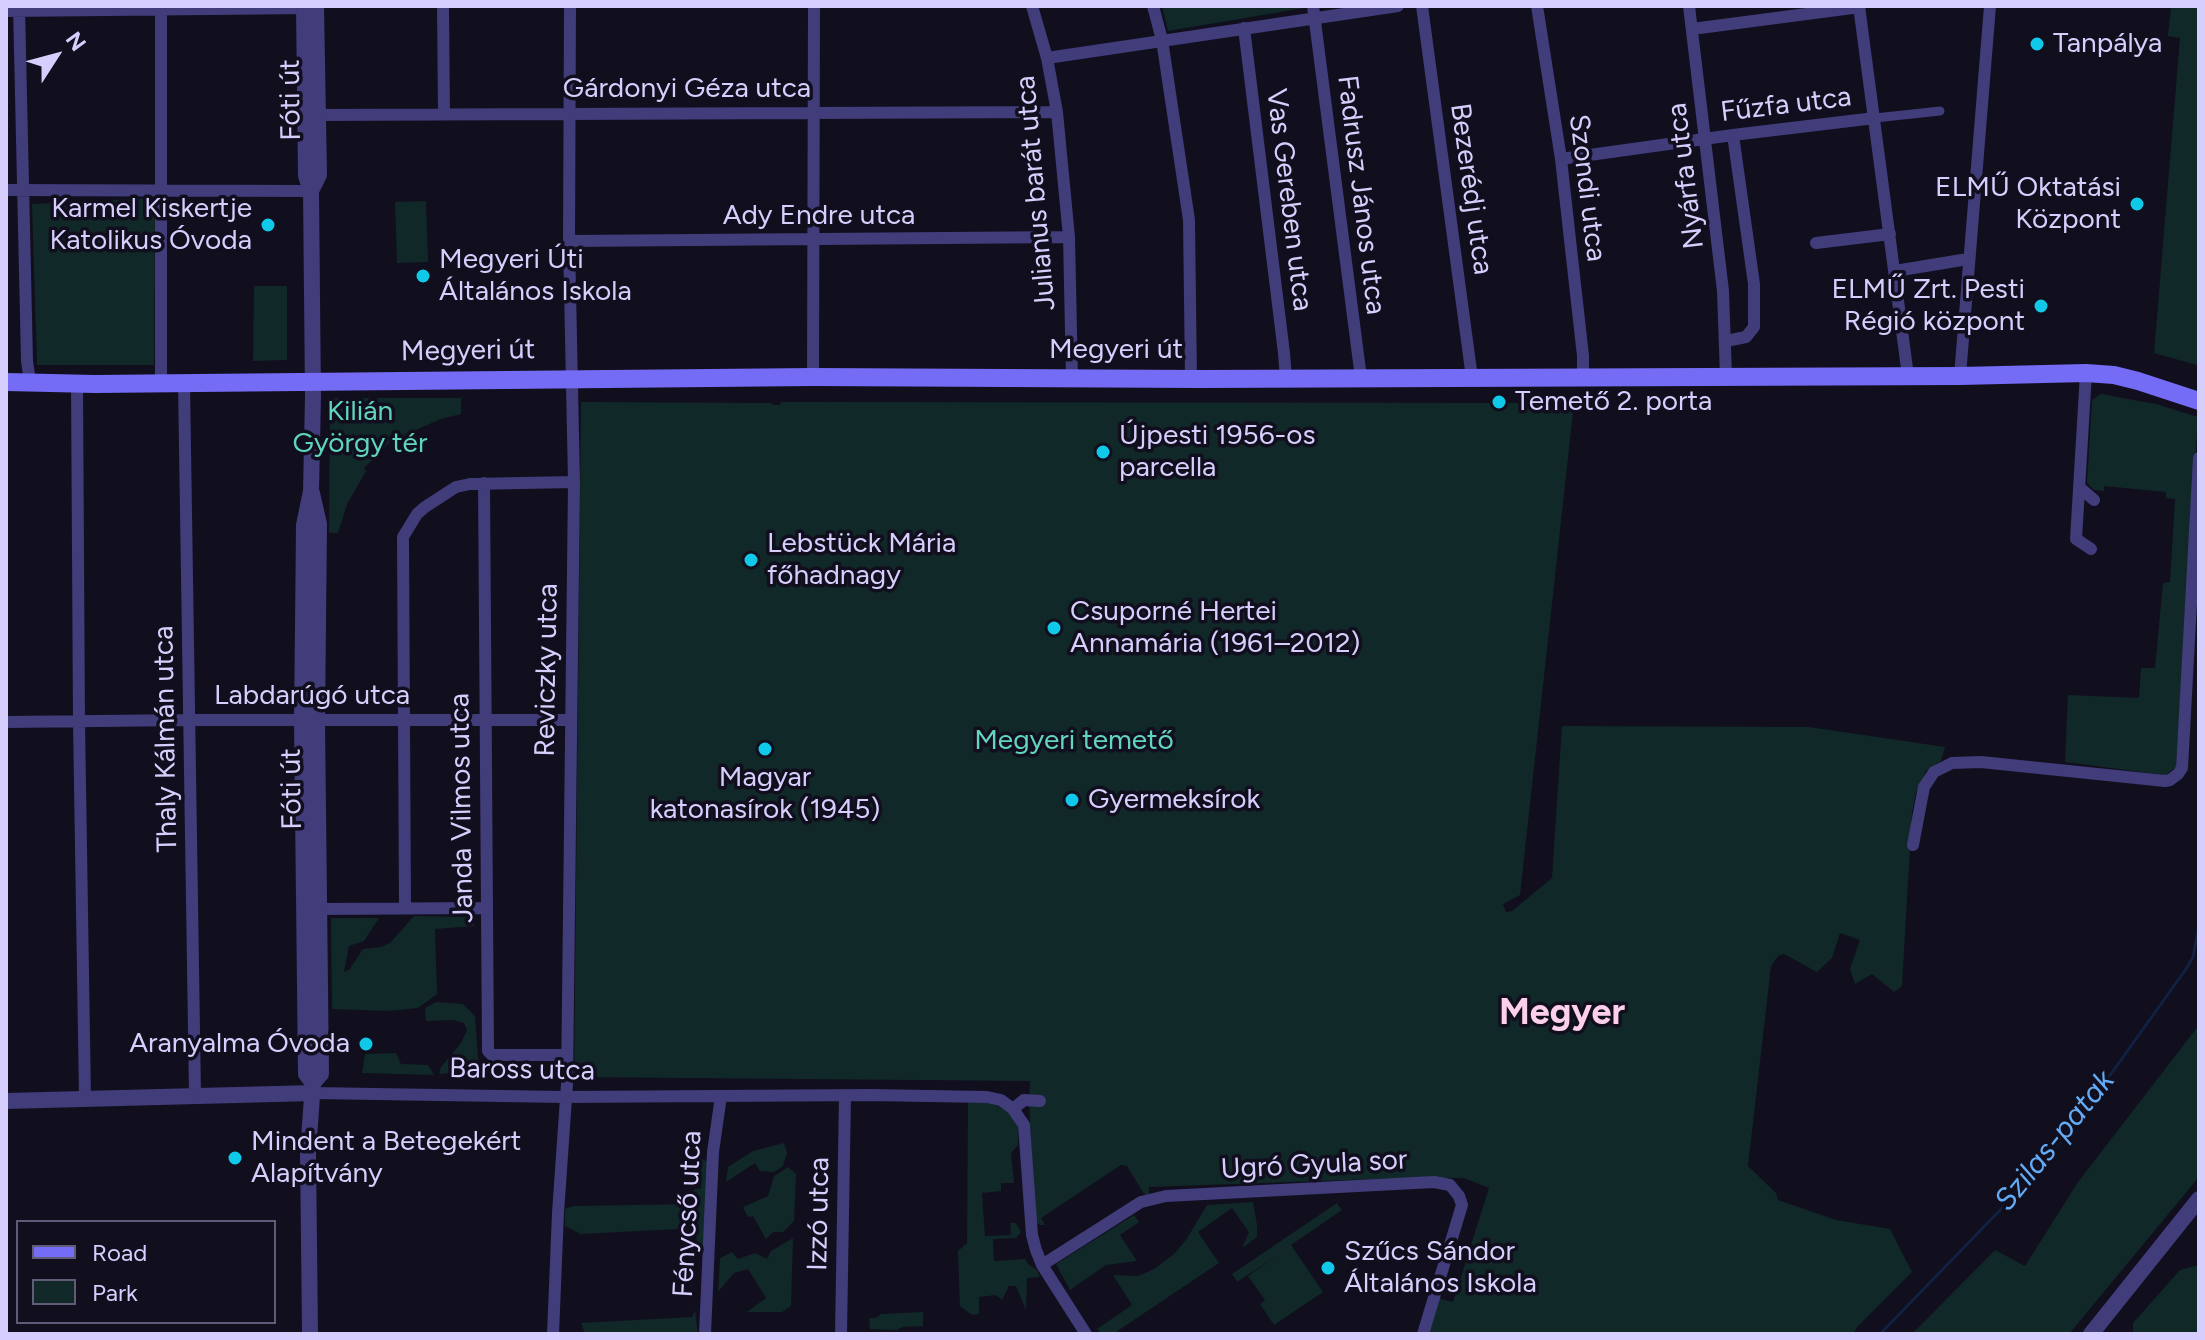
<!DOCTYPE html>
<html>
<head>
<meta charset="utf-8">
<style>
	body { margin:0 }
	#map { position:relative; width:2205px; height:1340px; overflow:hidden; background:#110e1e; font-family:Figtree,sans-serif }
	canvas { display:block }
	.frame { position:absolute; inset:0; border:8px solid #d6cefc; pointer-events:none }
	.legend { position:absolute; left:16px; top:1220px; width:260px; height:104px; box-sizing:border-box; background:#110e1e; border:2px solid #605b77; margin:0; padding:10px 14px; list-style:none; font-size:24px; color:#d6cefc }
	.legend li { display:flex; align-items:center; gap:16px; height:40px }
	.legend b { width:40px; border:2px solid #605b77 }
	.north { position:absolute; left:16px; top:16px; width:80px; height:80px; -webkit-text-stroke:6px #110e1e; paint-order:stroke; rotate:54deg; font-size:22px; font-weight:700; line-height:32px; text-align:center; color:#d6cefc }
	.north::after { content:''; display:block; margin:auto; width:28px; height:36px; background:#d6cefc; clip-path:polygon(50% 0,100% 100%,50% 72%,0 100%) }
</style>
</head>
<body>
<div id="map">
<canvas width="2205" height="1340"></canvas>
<div class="frame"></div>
<ul class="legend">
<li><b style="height:10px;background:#756cf5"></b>Road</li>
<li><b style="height:22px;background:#112828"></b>Park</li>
</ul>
<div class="north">N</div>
</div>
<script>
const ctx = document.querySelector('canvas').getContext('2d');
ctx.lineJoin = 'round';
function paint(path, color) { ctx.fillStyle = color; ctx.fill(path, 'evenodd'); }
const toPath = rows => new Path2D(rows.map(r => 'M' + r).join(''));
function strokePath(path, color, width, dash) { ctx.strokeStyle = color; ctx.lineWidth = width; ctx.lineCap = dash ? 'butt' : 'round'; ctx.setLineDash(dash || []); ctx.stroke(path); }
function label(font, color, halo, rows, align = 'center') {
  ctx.font = font + ' Figtree,sans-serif'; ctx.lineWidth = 7; ctx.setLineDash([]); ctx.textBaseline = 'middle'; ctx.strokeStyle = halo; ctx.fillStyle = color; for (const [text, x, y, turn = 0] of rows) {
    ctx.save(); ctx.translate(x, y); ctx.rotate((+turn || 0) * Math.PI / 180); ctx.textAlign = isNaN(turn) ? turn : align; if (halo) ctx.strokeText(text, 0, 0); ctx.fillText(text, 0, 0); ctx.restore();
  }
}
paint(toPath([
	[1162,6,1304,6,1304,8,1168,31],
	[2171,6,2199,6,2199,335,2197,365,2154,353,2180,38,2168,36],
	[155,198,154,365,37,365,32,204],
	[426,201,428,262,397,263,395,202],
	[254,286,287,286,287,360,253,361],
	[2101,394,2156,404,2198,417,2176,767,2165,775,2065,762,2068,695,2139,698,2141,668,2155,668,2163,583,2170,582,2175,499,2166,498,2166,492,2104,486,2104,491,2094,490,2087,483,2092,400],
	[334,398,461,398,461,414,441,419,420,428,393,444,390,442,364,468,366,471,347,504,338,533,329,533,330,402,331,399],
	[581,402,772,403,773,405,780,405,781,402,1574,403,1520,895,1503,904,1506,912,1512,911,1552,878,1562,726,1809,727,1945,747,1941,761,1926,771,1916,792,1912,812,1902,986,1894,992,1872,974,1855,984,1850,969,1860,940,1840,933,1832,958,1817,972,1784,954,1779,955,1771,966,1748,1166,1776,1193,1778,1200,1836,1220,1890,1229,1912,1272,1858,1326,1853,1334,1423,1334,1433,1297,1453,1302,1489,1188,1464,1178,1404,1178,1149,1187,1149,1195,1144,1194,1127,1166,1121,1165,1041,1218,1045,1225,1040,1225,1036,1222,1029,1106,1030,1081,574,1077],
	[414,916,474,917,474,926,435,929,437,994,418,1008,388,1011,332,1009,331,918,379,918,364,941,349,946,344,972,349,970,363,949,381,947,390,943],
	[436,1002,463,1004,475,1016,478,1057,481,1074,465,1074,455,1070,450,1073,439,1074,441,1067,461,1043,467,1030,464,1023,454,1020,426,1021,425,1008],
	[2199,1025,2199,1177,2069,1334,1912,1334,1995,1250,2025,1266,2078,1182],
	[396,1053,401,1064,428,1065,434,1075,362,1073,365,1054],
	[968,1102,995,1103,1014,1117,1018,1128,1018,1145,1011,1153,1014,1183,1001,1183,1001,1191,982,1193,985,1236,1011,1235,1010,1223,1016,1223,1021,1232,1016,1238,993,1239,994,1261,1025,1259,1029,1265,1036,1269,1040,1277,1027,1278,1026,1310,1016,1286,1009,1286,1002,1300,996,1295,979,1297,979,1314,972,1315,960,1306,958,1251,967,1243],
	[784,1143,787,1153,783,1166,774,1172,760,1171,755,1163,726,1182,728,1167,753,1151],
	[700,1158,710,1163,706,1248,697,1256,696,1228,581,1234,565,1226,565,1209,573,1206,692,1204,693,1190,701,1188],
	[788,1167,796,1174,794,1221,783,1232,773,1232,766,1239,753,1216,748,1217,743,1207,768,1196,774,1176],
	[1253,1202,1257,1225,1257,1237,1242,1248,1249,1232,1232,1208,1198,1232,1219,1263,1113,1334,1101,1334,1097,1329,1132,1305,1113,1275,1138,1276,1154,1269,1174,1254,1186,1240,1207,1205],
	[1337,1203,1342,1210,1291,1245,1323,1292,1274,1325,1260,1304,1265,1300,1248,1276,1278,1255,1237,1282,1232,1274],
	[1134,1215,1139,1222,1120,1235,1137,1261,1106,1265,1070,1290,1056,1264],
	[793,1238,791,1306,782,1312,747,1312,766,1298,748,1269,734,1273,718,1292,720,1258,732,1252,738,1259,755,1253,767,1259,771,1251],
	[2199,1265,2199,1334,2133,1334,2133,1323,2180,1270],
	[695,1310,698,1334,585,1334,581,1323,692,1317],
	[923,1312,923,1326,903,1327,896,1330,870,1329,869,1318,876,1318,881,1314]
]), '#112828');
strokePath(toPath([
	[1880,1334,2007,1203,2078,1120,2186,969,2193,957,2199,926]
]), '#102141', 3);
strokePath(toPath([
	[1875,118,1940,111]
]), '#413c7a', 9);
strokePath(toPath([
	[19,6,27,361,30,382],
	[443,6,444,114],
	[1032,6,1047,58,1057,112,1069,237,1072,378],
	[1153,6,1162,40,1189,220,1191,379],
	[1313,6,1361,378],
	[1422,6,1472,378],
	[1537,6,1561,159,1583,356,1583,377],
	[1689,6,1723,291,1726,376],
	[1859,6,1908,376],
	[6,11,311,8],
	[1244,28,1284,353,1286,379],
	[1692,29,1860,7],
	[1047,58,1398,6],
	[317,115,1057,112],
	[1561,159,1733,135,1875,118],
	[6,190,311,191],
	[569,241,1069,237],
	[1816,243,1890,234],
	[1895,271,1968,259],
	[1726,341,1746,337,1754,327,1754,284,1733,135],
	[2086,373,2076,539,2091,549],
	[1960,376,1990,6],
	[813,377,814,6],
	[161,383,161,6],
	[184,383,195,1095],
	[77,384,79,722,85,1098],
	[484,483,488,1051,492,1055,567,1055],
	[2079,487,2094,500],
	[6,722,189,720,570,720],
	[1913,845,1924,787,1934,772,1952,763,1981,762,2165,781,2170,780,2178,774,2182,768,2199,458],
	[405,908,403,537,417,514,425,507,456,487,470,484,574,482],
	[320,909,487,908],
	[313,1093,564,1097,870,1095,987,1097,1001,1100,1013,1109,1024,1125,1032,1235,1036,1250,1042,1265,1086,1334],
	[1013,1109,1024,1100,1040,1101],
	[1042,1265,1141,1202,1166,1196,1434,1182,1450,1185,1459,1196,1462,1205,1423,1334],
	[553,1334,558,1213,567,1084,574,482,569,241,570,6],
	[705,1334,713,1152,721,1096],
	[841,1334,845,1096]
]), '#413c7a', 12);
strokePath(toPath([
	[304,6,306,176,311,191,313,397,311,491,304,525,302,721,306,1074,313,1083],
	[311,191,319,175,316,6],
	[6,1101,313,1093],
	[310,1334,308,1152,313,1083,321,1074,317,721,319,524,312,493],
	[2091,1334,2199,1199]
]), '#413c7a', 16);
strokePath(toPath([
	[6,382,95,384,813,377,1200,379,1960,376,2086,373,2114,375,2138,381,2199,401]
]), '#756cf5', 18);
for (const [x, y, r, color] of [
	[2037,44,8,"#10c8e7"],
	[2137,204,8,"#10c8e7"],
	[268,225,8,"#10c8e7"],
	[423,276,8,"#10c8e7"],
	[2041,306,8,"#10c8e7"],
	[1499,402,8,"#10c8e7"],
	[1103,452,8,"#10c8e7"],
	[751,560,8,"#10c8e7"],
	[1054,628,8,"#10c8e7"],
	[765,749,8,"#10c8e7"],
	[1072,800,8,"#10c8e7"],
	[366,1044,8,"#10c8e7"],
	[235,1158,8,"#10c8e7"],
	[1328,1268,8,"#10c8e7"]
]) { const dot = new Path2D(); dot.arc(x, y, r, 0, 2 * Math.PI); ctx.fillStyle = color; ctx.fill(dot); strokePath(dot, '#110e1e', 3); }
label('28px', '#d6cefc', '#110e1e', [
	["Tanpálya",2053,44],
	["ELMŰ Oktatási",2121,188,"right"],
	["Központ",2121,220,"right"],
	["Karmel Kiskertje",252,209,"right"],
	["Katolikus Óvoda",252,241,"right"],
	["Megyeri Úti",439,260],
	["Általános Iskola",439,292],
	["ELMŰ Zrt. Pesti",2025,290,"right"],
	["Régió központ",2025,322,"right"],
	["Temető 2. porta",1515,402],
	["Újpesti 1956-os",1119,436],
	["parcella",1119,468],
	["Lebstück Mária",767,544],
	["főhadnagy",767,576],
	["Csuporné Hertei",1070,612],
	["Annamária (1961–2012)",1070,644],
	["Magyar",765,778,"center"],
	["katonasírok (1945)",765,810,"center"],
	["Gyermeksírok",1088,800],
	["Aranyalma Óvoda",350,1044,"right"],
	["Mindent a Betegekért",251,1142],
	["Alapítvány",251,1174],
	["Szűcs Sándor",1344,1252],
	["Általános Iskola",1344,1284]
], 'left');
label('28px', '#d6cefc', '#110e1e', [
	["Gárdonyi Géza utca",687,89],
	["Fóti út",291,100,-91],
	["Fűzfa utca",1786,105,-7],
	["Nyárfa utca",1686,176,-97],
	["Szondi utca",1587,188,83],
	["Bezerédj utca",1471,189,82],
	["Julianus barát utca",1036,193,-95],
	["Fadrusz János utca",1361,195,83],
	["Vas Gereben utca",1289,200,83],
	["Ady Endre utca",819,216],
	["Megyeri út",1116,350],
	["Megyeri út",468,351,-1],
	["Reviczky utca",547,670,-89],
	["Labdarúgó utca",312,696],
	["Thaly Kálmán utca",166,739,-91],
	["Fóti út",292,789,-91],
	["Janda Vilmos utca",462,808,-91],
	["Baross utca",522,1070,1],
	["Ugró Gyula sor",1314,1165,-3],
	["Fénycső utca",688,1214,-87],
	["Izzó utca",819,1214,-89]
]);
label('28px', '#60d6be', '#110e1e', [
	["Kilián",360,412],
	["György tér",360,444],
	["Megyeri temető",1074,741]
]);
label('italic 30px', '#64abf5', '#110e1e', [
	["Szilas-patak",2055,1141,-51]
]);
label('bold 36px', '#fcd0ea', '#110e1e', [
	["Megyer",1562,1013]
]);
</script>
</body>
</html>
